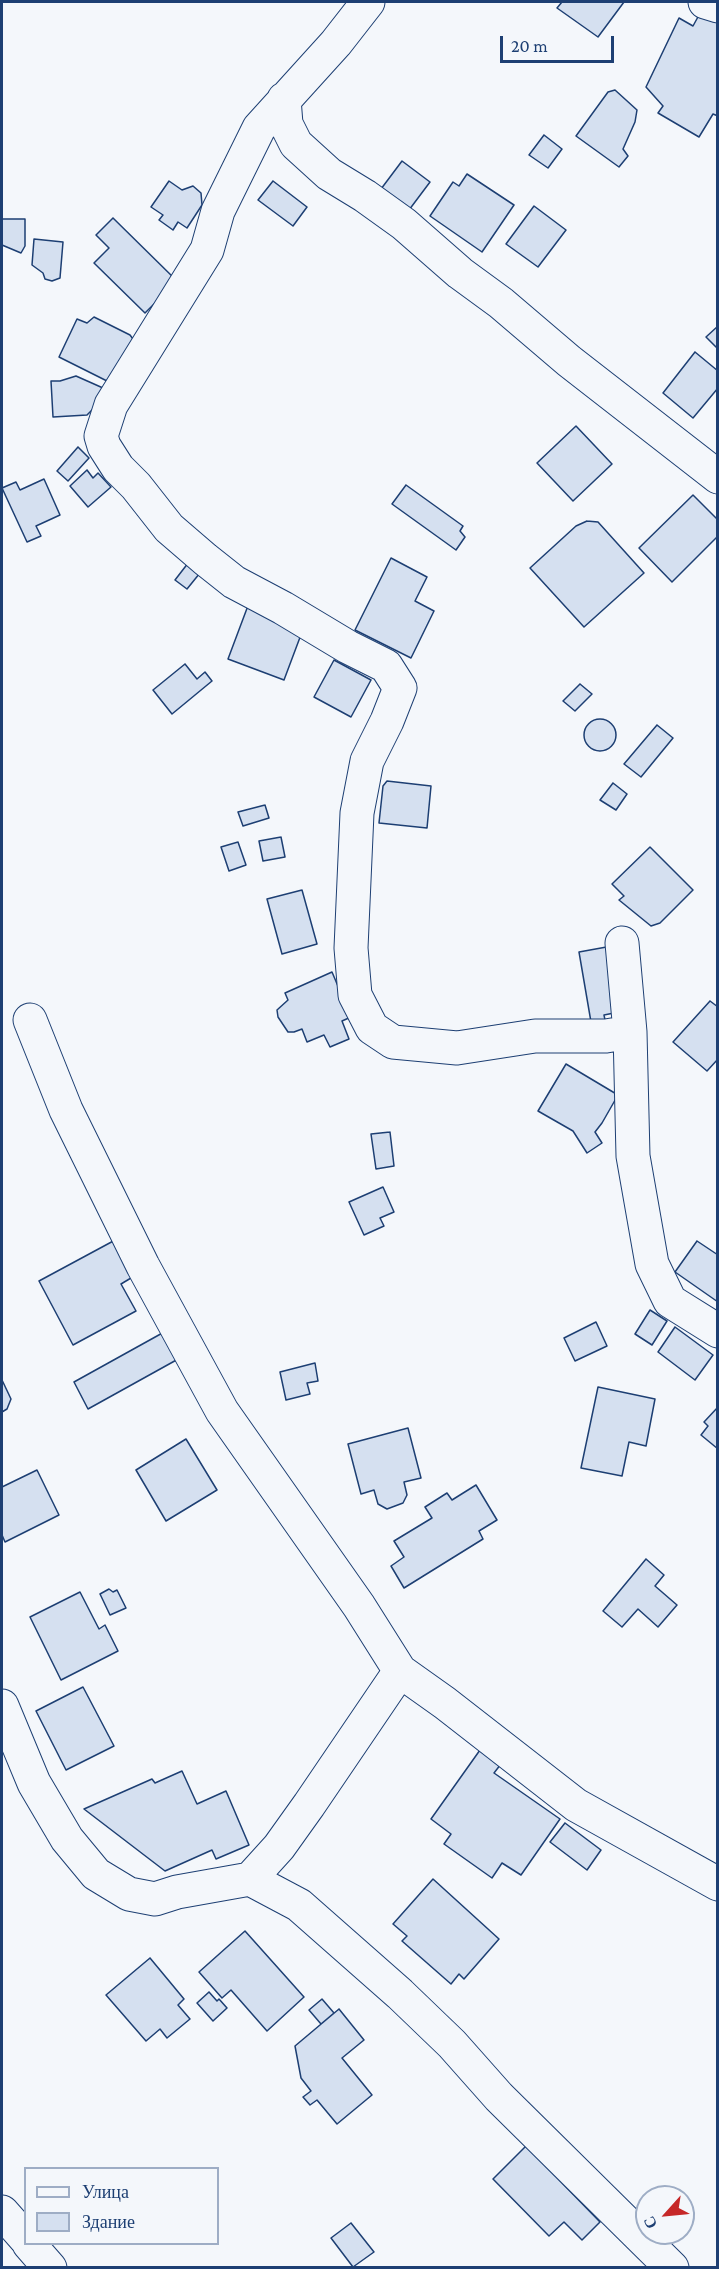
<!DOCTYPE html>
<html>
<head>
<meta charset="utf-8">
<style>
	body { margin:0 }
	#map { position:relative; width:719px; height:2269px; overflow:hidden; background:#f4f7fb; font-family:"Crimson Pro",serif }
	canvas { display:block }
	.frame { position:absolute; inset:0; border:3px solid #1d3f73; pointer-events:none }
	.legend { position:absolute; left:24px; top:2167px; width:195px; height:78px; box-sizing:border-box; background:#f4f7fb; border:2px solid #9eadc5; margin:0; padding:8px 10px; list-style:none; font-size:18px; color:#1d3f73 }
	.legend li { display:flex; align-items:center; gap:12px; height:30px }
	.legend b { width:30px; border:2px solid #9eadc5 }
	.north { position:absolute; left:635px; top:2185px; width:60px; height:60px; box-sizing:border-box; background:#f4f7fb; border:2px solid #9eadc5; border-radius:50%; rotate:243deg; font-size:16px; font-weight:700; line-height:24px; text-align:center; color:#1d3f73 }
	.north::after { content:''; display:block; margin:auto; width:21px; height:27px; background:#c62828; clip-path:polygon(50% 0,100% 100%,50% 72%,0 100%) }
	.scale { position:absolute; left:500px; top:36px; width:114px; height:27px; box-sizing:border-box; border:3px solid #1d3f73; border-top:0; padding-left:8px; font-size:18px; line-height:21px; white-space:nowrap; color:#1d3f73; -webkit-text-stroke:4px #f4f7fb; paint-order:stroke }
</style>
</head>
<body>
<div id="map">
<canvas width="719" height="2269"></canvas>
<div class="frame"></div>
<ul class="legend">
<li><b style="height:8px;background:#f4f7fb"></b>Улица</li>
<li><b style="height:16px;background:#d5e0f0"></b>Здание</li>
</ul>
<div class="north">С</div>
<div class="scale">20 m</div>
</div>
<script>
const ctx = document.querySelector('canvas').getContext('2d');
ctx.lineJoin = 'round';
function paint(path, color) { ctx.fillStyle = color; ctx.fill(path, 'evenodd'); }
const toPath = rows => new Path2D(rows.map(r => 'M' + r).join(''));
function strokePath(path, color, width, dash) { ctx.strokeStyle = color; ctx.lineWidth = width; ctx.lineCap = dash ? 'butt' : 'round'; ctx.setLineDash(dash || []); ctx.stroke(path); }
const building = toPath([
	[562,2,624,2,598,37,557,8,562,2],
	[705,4,718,11,718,116,713,114,699,137,658,113,663,106,646,87,679,18,693,26,705,4],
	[615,90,637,110,635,122,623,149,628,156,619,167,576,136,608,92,615,90],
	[544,135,562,149,548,168,529,155,544,135],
	[402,161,430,182,409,210,381,189,402,161],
	[467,174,514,205,482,252,430,216,453,182,459,186,467,174],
	[169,181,182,190,193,186,201,193,202,205,187,228,178,222,173,230,159,220,163,215,151,207,169,181],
	[273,181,307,207,293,226,258,200,273,181],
	[534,206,566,230,538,267,506,244,534,206],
	[113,218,177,281,145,313,94,263,109,248,96,235,113,218],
	[2,219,25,219,25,246,21,253,2,245,2,219],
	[34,239,63,242,60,278,52,281,45,279,43,273,32,265,34,239],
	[94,317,130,335,133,339,111,383,59,357,77,319,87,323,94,317],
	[718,326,718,349,706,337,718,326],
	[695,352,718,371,718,388,693,418,663,393,695,352],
	[76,376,103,388,93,409,87,415,53,417,51,381,60,381,76,376],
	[576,426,612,464,573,501,537,463,576,426],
	[78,447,89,458,68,481,57,471,78,447],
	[87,470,93,478,98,473,111,487,88,507,70,486,87,470],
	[44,479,60,515,36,526,41,536,27,542,2,488,16,482,20,490,44,479],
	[406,485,463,526,460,531,465,537,456,550,392,504,406,485],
	[693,495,718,520,718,536,672,582,639,548,693,495],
	[587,521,598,522,644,573,584,627,530,568,576,526,587,521],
	[192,558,204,568,187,589,175,580,192,558],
	[391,558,427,577,415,601,434,611,411,658,355,630,391,558],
	[249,603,305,624,284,680,228,659,249,603],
	[334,660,371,680,351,717,314,697,334,660],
	[185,664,197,679,205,672,212,681,172,714,153,690,185,664],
	[580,684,592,694,575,711,563,701,580,684],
	'584 735a16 16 0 1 1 32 0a16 16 0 1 1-32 0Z',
	[657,725,673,738,641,777,624,764,657,725],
	[387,781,431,786,427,828,379,823,383,786,387,781],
	[613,783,627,794,616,810,600,800,613,783],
	[265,805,269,818,243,826,238,812,265,805],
	[281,837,285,857,263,861,259,841,281,837],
	[238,842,246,865,229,871,221,847,238,842],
	[650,847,693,890,660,923,651,926,619,900,624,896,612,884,650,847],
	[302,890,317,944,282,954,267,899,302,890],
	[612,946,624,1011,604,1015,605,1020,591,1022,579,952,612,946],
	[332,972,351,1017,342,1021,349,1039,330,1047,324,1035,307,1042,302,1029,294,1032,288,1032,278,1017,277,1010,288,1000,285,993,332,972],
	[710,1001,718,1007,718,1059,707,1071,673,1042,710,1001],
	[566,1064,618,1095,602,1123,595,1132,602,1143,587,1153,573,1131,538,1111,566,1064],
	[390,1132,394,1166,376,1169,371,1134,390,1132],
	[383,1187,394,1212,380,1218,384,1226,364,1235,349,1202,383,1187],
	[117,1239,136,1275,121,1284,136,1311,73,1345,39,1281,117,1239],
	[697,1241,718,1255,718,1302,675,1272,697,1241],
	[650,1310,667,1321,652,1345,635,1334,650,1310],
	[596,1322,607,1346,575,1361,564,1338,596,1322],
	[675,1327,713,1355,695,1380,658,1352,675,1327],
	[166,1331,180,1358,88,1409,74,1382,166,1331],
	[315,1363,318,1381,307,1383,310,1394,286,1400,280,1372,315,1363],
	[2,1380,11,1399,7,1409,2,1412,2,1380],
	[598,1387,655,1399,646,1446,629,1442,622,1476,581,1468,598,1387],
	[718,1407,718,1449,701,1435,708,1426,704,1422,718,1407],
	[408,1428,421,1478,404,1482,407,1495,403,1503,387,1509,378,1504,374,1490,361,1494,348,1444,408,1428],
	[186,1439,217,1490,166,1521,136,1470,186,1439],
	[37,1470,59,1515,5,1542,2,1535,2,1487,37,1470],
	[476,1485,497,1520,479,1531,483,1539,404,1588,391,1566,404,1557,394,1541,432,1518,425,1507,447,1493,452,1500,476,1485],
	[646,1559,664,1575,655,1586,677,1605,658,1627,638,1609,622,1627,603,1611,646,1559],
	[109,1589,113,1592,117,1590,126,1608,110,1615,100,1594,109,1589],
	[80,1592,99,1629,105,1625,118,1651,61,1680,30,1617,80,1592],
	[83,1687,114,1746,66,1770,36,1711,83,1687],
	[480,1750,501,1764,494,1773,560,1819,521,1875,502,1863,492,1878,444,1844,451,1834,431,1819,480,1750],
	[182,1771,197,1804,226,1791,249,1845,216,1859,212,1850,165,1871,84,1809,152,1779,155,1783,182,1771],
	[565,1823,601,1850,587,1870,550,1842,565,1823],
	[433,1879,499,1939,464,1979,459,1974,451,1984,402,1941,407,1936,393,1924,433,1879],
	[245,1931,304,1997,267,2031,231,1990,222,1998,199,1972,245,1931],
	[150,1958,184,1999,178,2005,190,2019,167,2038,160,2029,146,2041,106,1995,150,1958],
	[209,1992,217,2001,219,1999,227,2008,213,2021,197,2003,209,1992],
	[322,1999,334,2013,321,2024,309,2010,322,1999],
	[339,2009,364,2040,342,2058,372,2095,337,2124,317,2100,310,2105,303,2097,311,2091,301,2078,295,2046,339,2009],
	[526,2146,600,2222,582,2240,564,2222,549,2236,493,2179,526,2146],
	[351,2223,374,2252,353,2267,331,2238,351,2223]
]);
paint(building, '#d5e0f0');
strokePath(building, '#1d3f73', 1.5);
const street = toPath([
	[368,2,336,43,259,128,218,211,207,250,111,405,101,436,104,446,118,468,136,486,169,528,205,559,234,582,283,608,348,647,386,666,400,688,387,721,367,761,357,813,351,948,355,995,372,1028,393,1042,457,1048,535,1036,606,1036,630,1032],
	[705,2,718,6],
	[284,99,286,124,296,144,329,174,365,196,404,224,460,273,501,303,569,361,718,477],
	[622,943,630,1032,633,1156,652,1264,670,1301,718,1331],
	[30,1020,66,1110,143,1266,222,1411,359,1606,400,1671],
	[2,1706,34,1783,67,1839,96,1874,129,1894,155,1899,177,1892,250,1879,279,1847,309,1805,400,1671,445,1703,576,1805,718,1884],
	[250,1879,299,1905,400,1994,452,2044,499,2097,672,2268],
	[2,2212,26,2239],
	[29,2244,50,2268]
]);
strokePath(street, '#1d3f73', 35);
strokePath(street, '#f4f7fb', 33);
</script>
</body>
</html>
